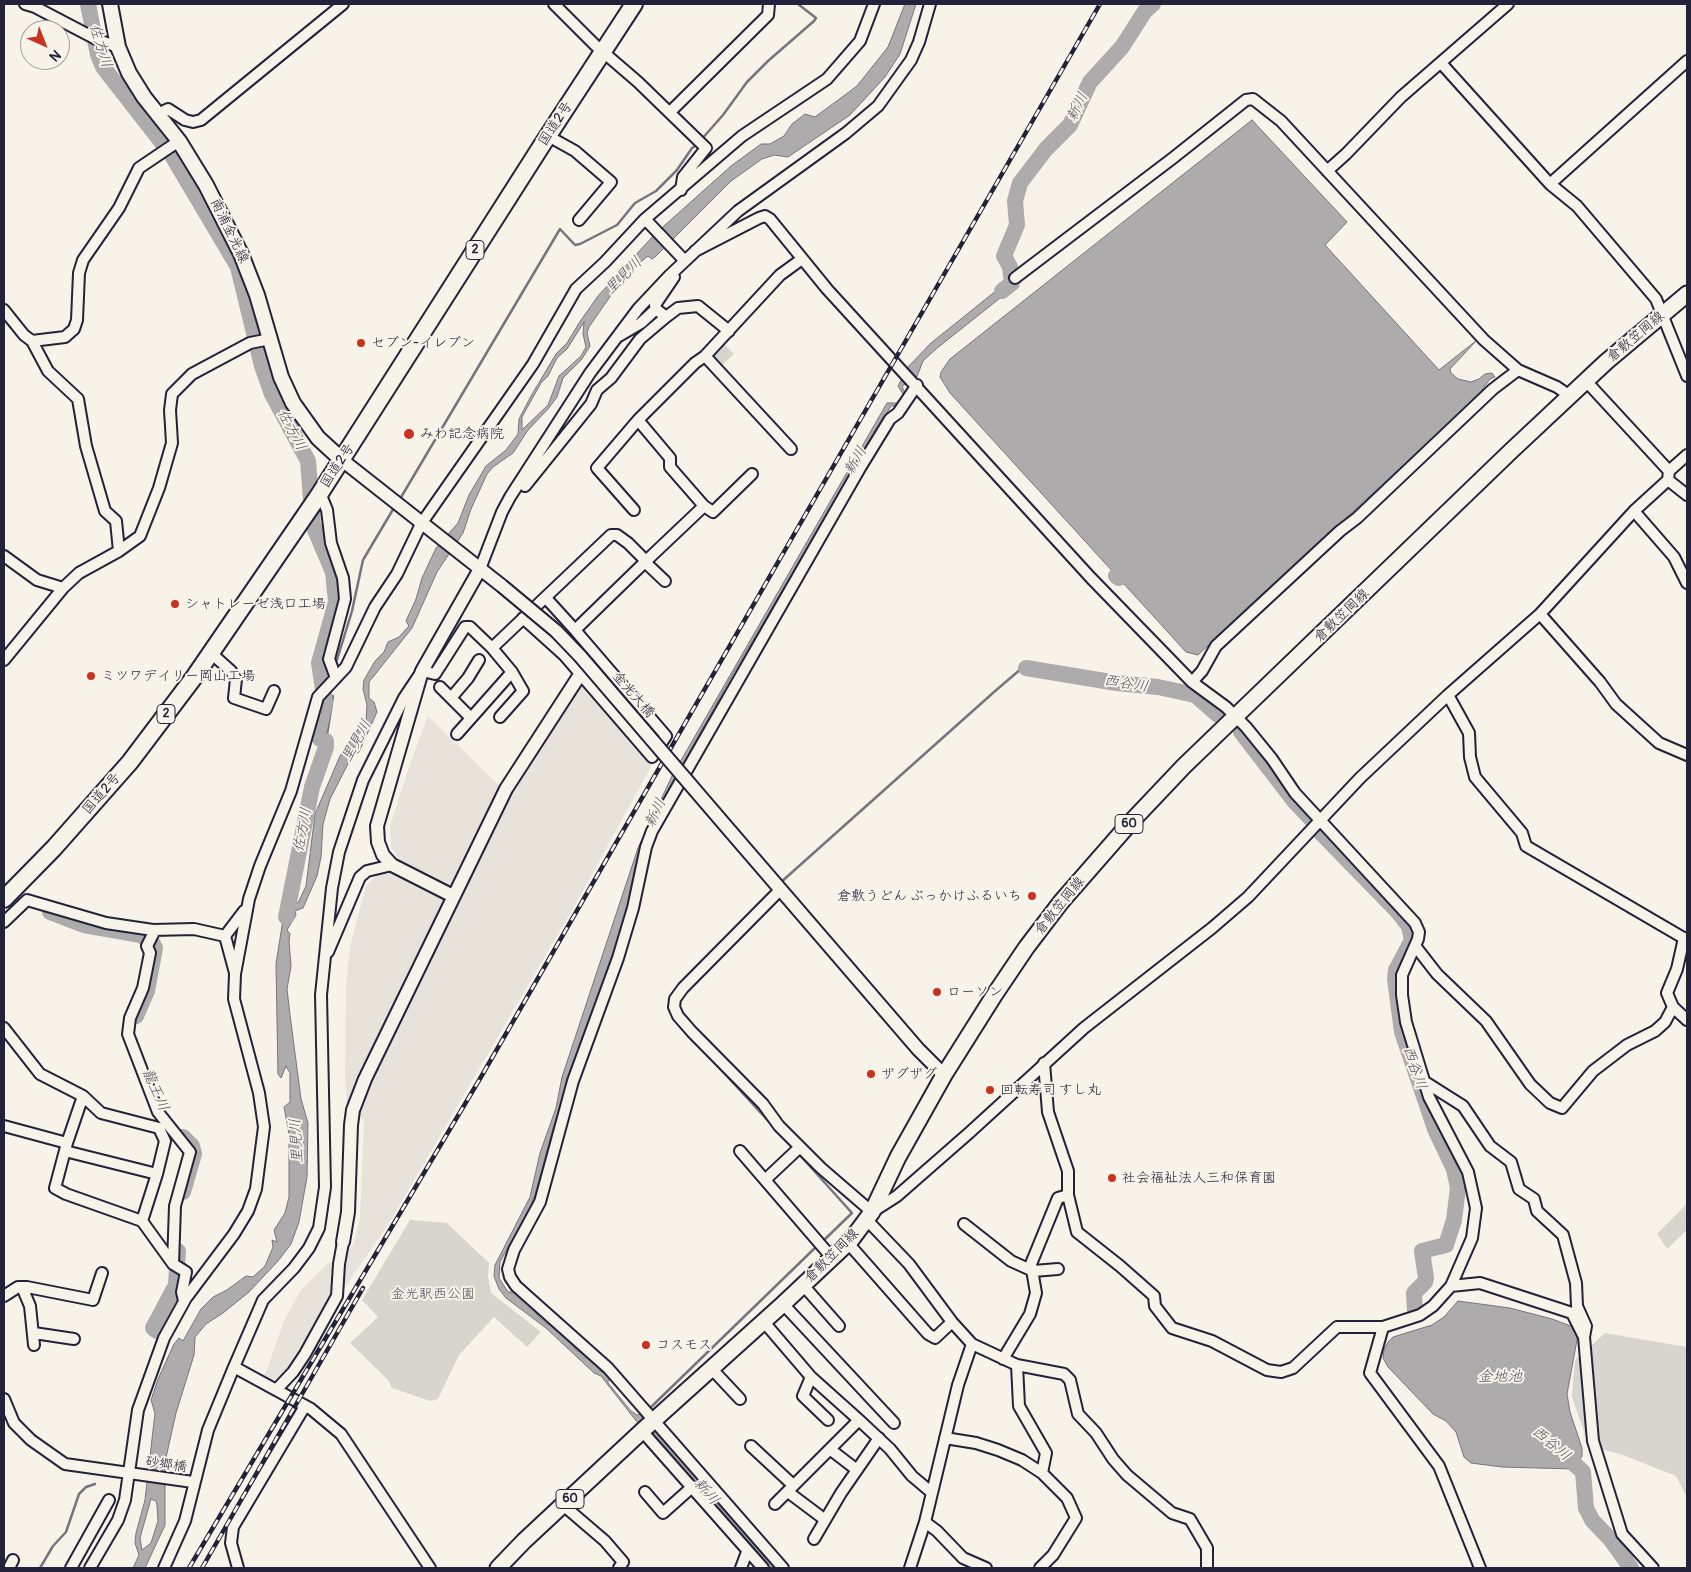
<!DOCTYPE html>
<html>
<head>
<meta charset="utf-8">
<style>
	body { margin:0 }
	#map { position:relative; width:1691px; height:1572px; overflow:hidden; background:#f7f3e8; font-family:Pangolin,sans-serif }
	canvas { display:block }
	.frame { position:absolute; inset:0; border:5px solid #22223b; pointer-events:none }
	.north { position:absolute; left:20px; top:20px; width:50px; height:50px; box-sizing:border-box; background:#f7f3e8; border:1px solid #a29fa3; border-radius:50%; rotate:136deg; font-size:14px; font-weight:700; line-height:20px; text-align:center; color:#22223b }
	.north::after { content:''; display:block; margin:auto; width:18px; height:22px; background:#c8321e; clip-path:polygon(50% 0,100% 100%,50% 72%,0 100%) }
</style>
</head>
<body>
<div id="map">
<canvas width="1691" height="1572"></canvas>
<div class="frame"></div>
<div class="north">N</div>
</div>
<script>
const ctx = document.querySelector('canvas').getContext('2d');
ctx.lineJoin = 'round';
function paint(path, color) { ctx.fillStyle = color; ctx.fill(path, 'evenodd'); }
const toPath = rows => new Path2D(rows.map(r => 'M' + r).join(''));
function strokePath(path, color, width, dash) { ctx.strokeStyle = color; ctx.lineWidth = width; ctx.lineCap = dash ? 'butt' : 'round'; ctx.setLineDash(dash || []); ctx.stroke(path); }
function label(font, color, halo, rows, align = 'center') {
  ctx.font = font + ' Pangolin,"Klee One",sans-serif'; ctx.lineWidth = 4; ctx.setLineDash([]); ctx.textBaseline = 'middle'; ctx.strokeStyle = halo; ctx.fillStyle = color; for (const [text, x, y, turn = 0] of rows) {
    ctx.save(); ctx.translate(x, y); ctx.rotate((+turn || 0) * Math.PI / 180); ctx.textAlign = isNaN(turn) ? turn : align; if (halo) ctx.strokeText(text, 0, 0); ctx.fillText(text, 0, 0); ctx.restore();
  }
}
paint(toPath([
	[585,683,653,763,579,898,389,1223,291,1367,277,1379,268,1380,264,1378,284,1321,301,1290,328,1263,336,1262,354,1244,360,1217,364,1119,347,1108,345,1074,346,986,350,947,366,886,376,876,394,872,400,860,391,847,390,826,410,764,428,716,511,797,532,759,581,685]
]), '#e7e3db');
paint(toPath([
	[723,343,734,354,719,368,709,357],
	[1687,1204,1687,1230,1667,1249,1657,1234],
	[410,1220,447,1223,489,1263,488,1276,491,1293,541,1332,527,1347,494,1317,459,1355,438,1399,430,1401,392,1388,388,1380,350,1343,378,1317,362,1300],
	[1605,1333,1687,1347,1687,1497,1676,1476,1620,1454,1589,1446,1572,1397,1575,1360]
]), '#d8d5cf');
const water = toPath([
	[905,4,916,4,900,54,885,77,850,115,788,157,774,155,762,159,731,181,655,257,652,259,648,256,625,275,589,327,587,333,590,346,582,359,563,378,557,397,548,409,528,430,513,453,493,467,487,474,471,509,463,533,437,572,412,628,369,682,369,698,374,702,377,712,359,752,352,756,330,799,323,824,321,857,317,876,303,908,295,911,296,915,287,930,290,934,289,941,291,966,287,989,290,1015,301,1099,308,1123,307,1177,299,1222,291,1244,278,1261,249,1292,223,1313,206,1324,195,1337,194,1355,176,1413,165,1462,165,1525,145,1568,133,1568,139,1555,135,1543,136,1533,145,1500,155,1413,151,1400,158,1379,174,1344,179,1338,183,1341,201,1309,213,1297,227,1290,246,1276,253,1277,265,1266,273,1247,272,1240,277,1242,274,1230,285,1213,289,1197,289,1134,284,1107,290,1102,290,1073,286,1066,281,1078,278,1074,276,964,285,907,294,906,299,901,306,886,315,814,340,756,360,726,366,722,367,705,363,689,364,680,375,661,384,652,388,642,399,637,409,626,406,621,416,599,422,578,436,548,458,523,469,495,486,466,506,450,518,434,519,419,531,396,556,354,567,343,579,323,598,296,655,234,731,166,761,144,770,144,784,136,792,124,805,114,815,117,857,86,888,47,905,4],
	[584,322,583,334,586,347,581,356,559,376,548,405,522,430,522,417,541,383,548,376,557,358,567,349,584,322],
	[151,1499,156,1501,157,1505,158,1521,151,1543,142,1550,140,1538,151,1499],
	[1252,120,1347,222,1325,245,1439,370,1477,340,1450,369,1451,373,1458,379,1471,382,1479,379,1485,374,1492,373,1495,377,1490,379,1476,398,1198,655,1186,652,950,393,940,377,941,372,950,359,1252,120],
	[1051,254,1053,256,936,349,923,361,916,379,902,386,906,395,899,405,891,406,730,679,683,764,654,819,632,904,554,1125,536,1192,531,1206,500,1262,499,1278,508,1292,516,1292,528,1302,539,1317,547,1324,553,1325,569,1340,577,1351,586,1353,599,1365,600,1371,608,1373,614,1380,608,1380,608,1383,631,1411,637,1415,642,1413,777,1568,767,1568,637,1422,601,1376,594,1373,546,1328,506,1298,499,1289,494,1276,495,1265,530,1197,540,1153,556,1108,562,1077,638,848,672,776,887,403,899,403,903,394,898,386,908,367,931,343,997,290,1004,285,1016,282,1051,254],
	[1458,1301,1510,1308,1552,1319,1579,1329,1567,1394,1570,1412,1582,1448,1582,1456,1574,1469,1502,1467,1471,1463,1464,1457,1456,1432,1446,1421,1433,1414,1388,1367,1383,1358,1384,1350,1388,1342,1393,1337,1432,1325,1444,1317,1458,1301]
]);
paint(water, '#aeabad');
strokePath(water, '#76747f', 1);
strokePath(toPath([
	[701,140,723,115,747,82,768,61,814,21,816,18,798,4],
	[400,499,560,229,575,245,580,244,617,225,635,203,656,191,677,170,692,148,698,144],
	[336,663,352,611,363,560,395,506],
	[326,741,333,696],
	[780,883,994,692,1022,668,1026,668],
	[738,926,774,889],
	[703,1050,794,1149],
	[798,1153,852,1213,822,1242],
	[648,1410,818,1245],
	[40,1568,53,1546,66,1532,79,1494,86,1487,95,1484]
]), '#76747f', 2.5);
strokePath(toPath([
	[88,4,98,55,103,67,171,154,238,267,262,366,272,394,308,461,313,525,333,572,336,602,319,663,325,702,318,734,320,739,326,741,326,747,312,787,286,917],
	[1002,291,1012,283,1010,267,1004,256,1017,225,1015,201,1020,183,1046,149,1070,125,1090,82,1122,47,1145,11,1153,4],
	[1116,576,1119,578],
	[1026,668,1117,683,1158,687,1195,695,1218,715],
	[1241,732,1294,801,1313,821],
	[1321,833,1398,912,1409,926,1412,940,1396,970,1395,979,1402,1032,1435,1129,1454,1169,1458,1188,1454,1220,1446,1245,1422,1251,1426,1278,1425,1282,1414,1293,1415,1312],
	[50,912,84,925,141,935,153,944,155,948,147,991,136,1016],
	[183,1192,194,1154,192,1146,183,1137],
	[157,1331,153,1328,176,1285,178,1251],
	[1560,1451,1583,1472,1586,1508,1592,1520,1611,1540,1631,1568]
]), '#aeabad', 16);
const minor = toPath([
	[25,4,35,7,98,40,118,47],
	[554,4,595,45,638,82,706,148,683,177,681,190],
	[1441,63,1550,184,1577,206,1656,299,1687,376],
	[670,112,768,15,769,4],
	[158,114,168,109,185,120,193,122,201,120,343,4],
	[548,136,575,151,611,182,579,220],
	[1327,171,1346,154,1401,97,1508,4],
	[1550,184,1687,61],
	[645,219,685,261],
	[695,251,759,218,765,216,770,219,827,289,1091,578,1192,682,1226,707,1246,727,1272,759,1295,793,1415,923,1419,932,1418,939,1402,975,1402,995,1406,1022,1429,1097,1468,1172,1476,1208,1472,1238,1451,1286],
	[1015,278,1173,158,1246,100,1253,99,1281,121,1484,340,1518,370,1557,387,1570,396],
	[4,310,24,335,32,341,48,371,78,399,86,446,105,511,116,521,119,551],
	[666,317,656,309,655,305,674,277],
	[619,336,641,323,656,309],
	[32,341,65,337,74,329,77,320,79,273,83,260,119,208,139,168,179,141],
	[705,356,791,449],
	[1669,471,1687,455],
	[1668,480,1687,495],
	[525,486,591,404,597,390,611,378,640,339,666,317,678,308,698,306,729,331],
	[320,493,327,510,331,543,343,578,345,599,329,659,336,678],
	[704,506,713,512,752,474],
	[634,510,597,468,638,420],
	[1634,511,1674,557,1687,583],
	[4,556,37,580,63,588],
	[645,562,665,581],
	[480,569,502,512,510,497,590,373,638,309,669,276,738,211,846,133,878,106,911,60,919,42,930,4],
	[546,598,575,630,646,561],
	[1540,614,1600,682,1616,704,1659,743,1687,755],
	[523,618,564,655,652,757,666,736,575,630],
	[492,648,512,672,523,691,500,717],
	[211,653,231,671,236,679,234,698,266,709,274,691],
	[4,660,63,588,79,573,119,551,140,536,159,488,172,443,170,410,172,394,192,374,250,343,270,339],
	[1192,682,1202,671,1216,646,1340,531,1357,518,1493,389,1518,370],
	[440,687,471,718],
	[1448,695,1469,733,1470,757,1475,777,1522,833,1526,846,1687,940],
	[451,698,468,678,479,660],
	[457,734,512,672],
	[780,890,683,988,675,999,674,1007,678,1016,692,1032,763,1104,779,1126,821,1168,872,1212,897,1196,969,1133,1084,1028,1212,928,1248,897,1360,778,1448,695,1540,614,1634,511,1668,480,1669,471,1586,381],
	[4,922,27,900,106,923,153,930,194,929,225,936,235,973],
	[155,930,147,946,150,953,143,988,130,1018,128,1034,158,1112,190,1152,175,1206,173,1264],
	[225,936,244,911],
	[1684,938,1677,969,1667,993,1673,1007,1687,1020],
	[1416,947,1437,974,1486,1021,1530,1084,1550,1103,1562,1108,1593,1071,1627,1045,1655,1031,1665,1022,1673,1007],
	[328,952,360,877,367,871,392,865],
	[4,1028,40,1074,83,1096],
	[1044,1063,1048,1112,1068,1171,1068,1195,1077,1232,1120,1266,1154,1296,1155,1306,1172,1328,1212,1341,1267,1370,1281,1372,1293,1368,1337,1327,1383,1327,1420,1315,1433,1306,1451,1286,1480,1283,1572,1313,1584,1337,1593,1441,1622,1534,1653,1568],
	[1425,1082,1463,1106,1490,1146,1511,1162,1519,1189,1534,1199,1537,1211,1563,1235,1576,1283,1577,1306,1586,1326,1584,1337],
	[4,1126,67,1143,55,1188,66,1194,142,1221,173,1264,186,1272,182,1292,184,1301],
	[67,1143,83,1096,101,1113,159,1128,165,1141,157,1174],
	[65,1151,157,1174,142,1221],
	[740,1151,833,1259],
	[766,1179,800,1147],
	[866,1219,909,1264,952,1322,972,1344,958,1385,925,1522,910,1568],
	[964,1224,1011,1261,1033,1271,1058,1269],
	[848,1243,928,1334,935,1338,952,1322],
	[803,1285,839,1326],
	[22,1287,30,1306,34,1345],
	[4,1296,18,1287,27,1287,93,1300,102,1273],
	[783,1304,894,1423],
	[764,1322,811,1377,859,1420,890,1449,912,1476,931,1492],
	[1383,1327,1370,1373,1439,1466,1480,1568],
	[34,1333,74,1339],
	[972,1344,1017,1365,1064,1374,1070,1380,1078,1414,1096,1433,1113,1459,1127,1475,1172,1513,1190,1519,1207,1548,1207,1568],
	[1003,1359,1030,1314,1036,1293,1031,1264,1058,1198,1068,1195],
	[1017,1365,1019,1406,1046,1453,1042,1473,1067,1498,1076,1518,1053,1555,1040,1568],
	[234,1367,263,1300,294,1268,309,1248,319,1228,325,1187,321,995,332,888,339,852,363,780,404,698,422,671,435,674,465,627,470,627,492,648,611,535,617,535,628,543,646,561,704,506,670,467,670,458,638,420,695,363,705,356,780,275,802,259],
	[711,1368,740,1399],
	[811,1377,803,1396,828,1420],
	[276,1390,293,1372,305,1354,337,1296,339,1264,343,1242],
	[4,1399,14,1423,31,1440,65,1464,193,1482],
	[642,1431,763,1568],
	[945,1438,976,1443,998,1450,1022,1460,1042,1473],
	[751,1446,793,1485],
	[831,1450,857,1470],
	[645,1492,663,1513,691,1488],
	[788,1492,824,1519],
	[775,1504,859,1420],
	[563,1505,605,1541,623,1562,619,1568],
	[925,1522,937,1531,963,1558,986,1568],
	[814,1539,841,1493,879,1438],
	[9,1568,13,1560],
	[71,1568,109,1500],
	[90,1568,118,1520,125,1500,138,1410,164,1338,186,1298,234,1234,248,1211,256,1189,264,1127,259,1093,234,999,235,974,249,899,260,866,291,791,318,697,346,667,375,607,397,574,421,524,533,364,576,289,605,262,645,219,742,136,827,79,860,41,874,4],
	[164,1568,185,1521,208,1430,234,1367,311,1409,341,1434,430,1568],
	[238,1568,231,1543,233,1527,305,1406],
	[741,1568,747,1552],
	[783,1568,608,1368,516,1286,510,1277,508,1269,514,1250,540,1202,573,1081,618,958,633,908,646,847,652,831,860,468,890,419,898,413,917,385]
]);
const tertiary = toPath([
	[342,460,502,586],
	[731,832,918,1049,944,1075],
	[453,896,392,865,383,855,378,842,377,826,422,671,480,569],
	[343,1242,348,1212,351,1125,353,1110,365,1079,506,789,581,673]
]);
const secondary = toPath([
	[110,4,118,47,129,73,144,97,179,141,206,185,241,254,257,295,281,377,293,403,318,438,342,460]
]);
const primary = toPath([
	[498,1568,524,1541,642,1431,783,1304,851,1240,872,1212,898,1157,944,1075,995,994,1026,948,1061,902,1130,823,1184,766,1511,451,1606,362,1687,294]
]);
const trunk = toPath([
	[4,899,54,848,130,762,195,676,317,498,542,145,634,4]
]);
strokePath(minor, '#22223b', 14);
strokePath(tertiary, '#22223b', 16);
strokePath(secondary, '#22223b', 18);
strokePath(primary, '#22223b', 19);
strokePath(trunk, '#22223b', 20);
strokePath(minor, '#f7f3e8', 10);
strokePath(tertiary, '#f7f3e8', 12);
strokePath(secondary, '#f7f3e8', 14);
strokePath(primary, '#f7f3e8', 15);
strokePath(trunk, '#f7f3e8', 16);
const rail = toPath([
	[189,1568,481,1077,1100,4],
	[202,1568,363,1288]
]);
strokePath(rail, '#22223b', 4.5);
strokePath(rail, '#f7f3e8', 2.5, [8]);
const tertiaryBridge = toPath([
	[502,586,556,631,580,656,731,832]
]);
strokePath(tertiaryBridge, '#22223b', 16, []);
strokePath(tertiaryBridge, '#f7f3e8', 12);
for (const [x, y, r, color] of [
	[361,343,5,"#c8321e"],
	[409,434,6,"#c8321e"],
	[175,604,5,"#c8321e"],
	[91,676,5,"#c8321e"],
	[1032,896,5,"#c8321e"],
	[937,992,5,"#c8321e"],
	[871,1074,5,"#c8321e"],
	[990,1090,5,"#c8321e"],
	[1112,1178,5,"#c8321e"],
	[646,1345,5,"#c8321e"]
]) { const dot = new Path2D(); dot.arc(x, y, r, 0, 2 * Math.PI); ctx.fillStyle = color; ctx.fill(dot); strokePath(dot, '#f7f3e8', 2); }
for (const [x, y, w] of [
	[475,250,18],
	[166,714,18],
	[1129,824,28],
	[570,1499,28]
]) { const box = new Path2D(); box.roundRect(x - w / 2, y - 9.5, w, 19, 4); ctx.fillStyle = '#f7f3e8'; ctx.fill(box); strokePath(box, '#22223b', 1); }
label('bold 12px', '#22223b', null, [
	["2",475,250],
	["2",166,714],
	["60",1129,824],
	["60",570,1499]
]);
label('14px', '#22223b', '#f7f3e8', [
	["国道2号",556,124,-57],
	["南浦金光線",229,231,64],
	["倉敷笠岡線",1636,337,-40],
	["国道2号",338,466,-57],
	["倉敷笠岡線",1342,616,-44],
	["金光大橋",633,695,49],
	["国道2号",102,794,-49],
	["倉敷笠岡線",1060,906,-51],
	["倉敷笠岡線",832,1256,-45],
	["砂郷橋",166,1465,8]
]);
label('14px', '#22223b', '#f7f3e8', [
	["セブン-イレブン",371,343],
	["みわ記念病院",420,434],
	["シャトレーゼ浅口工場",185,604],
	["ミツワデイリー岡山工場",101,676],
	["倉敷うどん ぶっかけふるいち",1022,896,"right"],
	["ローソン",947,992],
	["ザグザグ",881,1074],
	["回転寿司 すし丸",1000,1090],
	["社会福祉法人三和保育園",1122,1178],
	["コスモス",656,1345]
], 'left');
label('14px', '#504f60', '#f7f3e8', [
	["金光駅西公園",433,1294]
]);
label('italic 15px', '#535263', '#f7f3e8', [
	["佐方川",100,46,73],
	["新川",1078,107,-64],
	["里見川",624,276,-45],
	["佐方川",291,430,62],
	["新川",856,461,-60],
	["西谷川",1126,684,9],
	["里見川",357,741,-61],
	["新川",656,813,-64],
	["佐方川",303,830,-79],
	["西谷川",1414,1068,71],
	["龍王川",155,1090,66],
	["里見川",297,1141,-93],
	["金地池",1500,1377],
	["西谷川",1551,1444,40],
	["新川",706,1492,49]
]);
</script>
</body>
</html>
